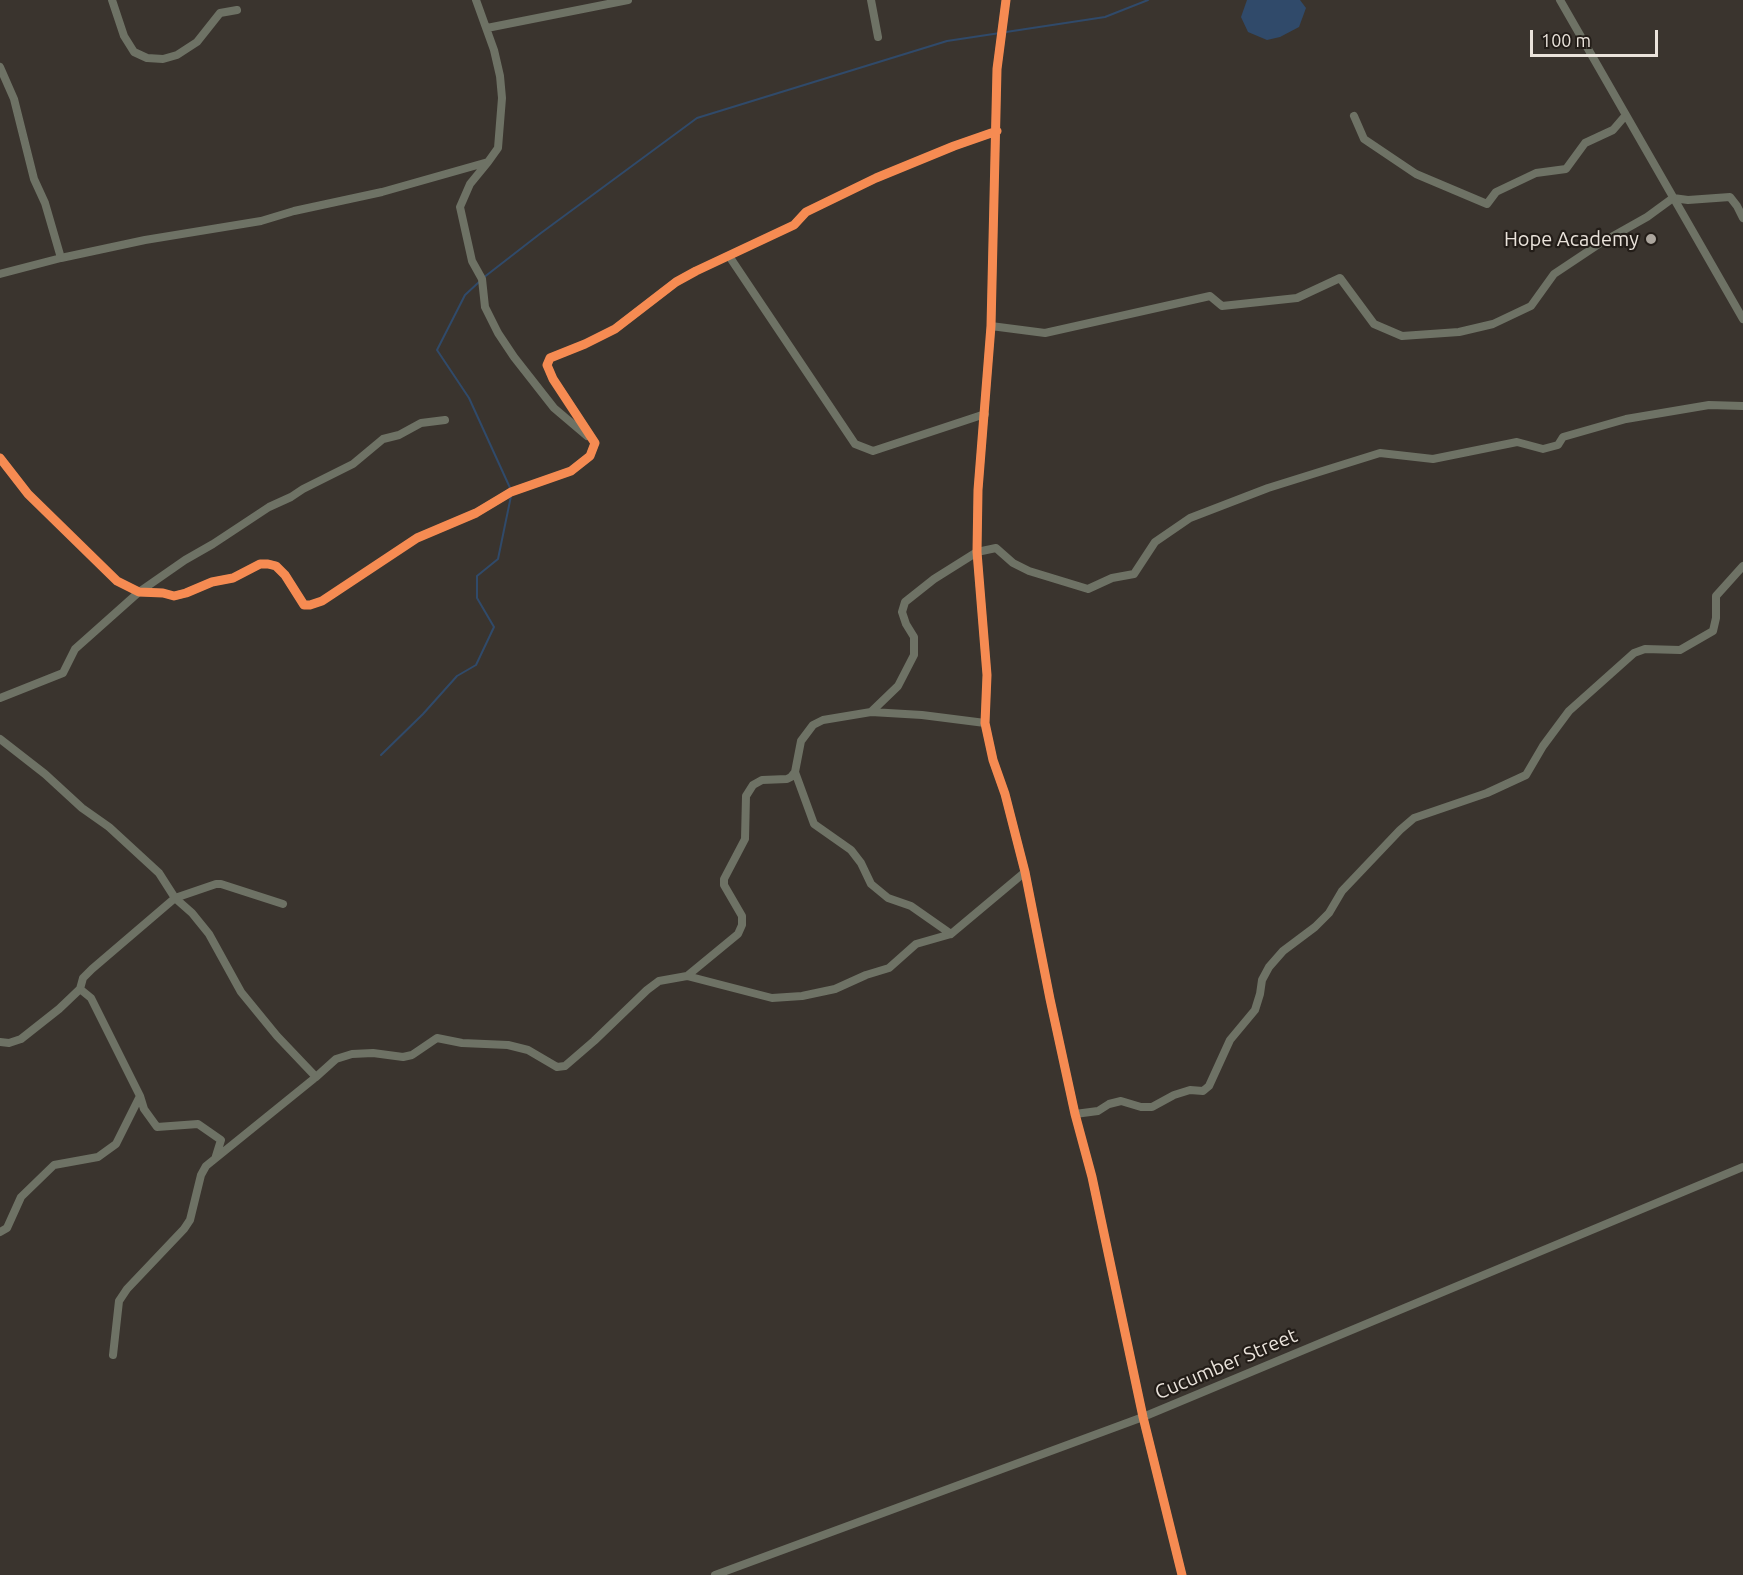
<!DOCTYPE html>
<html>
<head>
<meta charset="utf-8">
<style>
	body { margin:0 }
	#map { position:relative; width:1743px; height:1575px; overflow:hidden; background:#3a342e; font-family:Ubuntu,sans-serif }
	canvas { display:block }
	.scale { position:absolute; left:1530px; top:30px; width:128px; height:27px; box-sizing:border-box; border:3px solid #eae3db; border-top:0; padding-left:8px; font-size:18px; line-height:21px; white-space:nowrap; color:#eae3db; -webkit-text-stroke:4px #231d18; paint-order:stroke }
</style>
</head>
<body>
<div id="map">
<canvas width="1743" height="1575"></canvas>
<div class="scale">100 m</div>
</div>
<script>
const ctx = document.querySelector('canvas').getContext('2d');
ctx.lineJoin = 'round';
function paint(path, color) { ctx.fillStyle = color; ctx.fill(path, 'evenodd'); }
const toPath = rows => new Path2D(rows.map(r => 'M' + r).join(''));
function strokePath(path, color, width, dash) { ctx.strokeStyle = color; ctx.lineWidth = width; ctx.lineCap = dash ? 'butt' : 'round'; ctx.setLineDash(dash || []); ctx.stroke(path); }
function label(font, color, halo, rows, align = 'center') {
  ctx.font = font + ' Ubuntu,sans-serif'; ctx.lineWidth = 4.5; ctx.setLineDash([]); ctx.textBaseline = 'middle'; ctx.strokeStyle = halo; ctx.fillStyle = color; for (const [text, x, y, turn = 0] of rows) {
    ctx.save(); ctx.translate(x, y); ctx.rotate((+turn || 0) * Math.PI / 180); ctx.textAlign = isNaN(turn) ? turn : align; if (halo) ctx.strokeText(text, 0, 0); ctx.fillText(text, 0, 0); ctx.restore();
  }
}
paint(toPath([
	[1247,0,1300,0,1306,8,1299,27,1280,37,1267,40,1248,32,1241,17]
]), '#304a6a');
strokePath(toPath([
	[1006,32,1105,17,1148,0],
	[483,278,541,233,697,118,947,41,1000,33],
	[479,282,465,295,437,350,469,398,511,490],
	[381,755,423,714,457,676,476,665,494,627,477,598,477,576,498,559,511,496]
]), '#304a6a', 2);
strokePath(toPath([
	[112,0,124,36,134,52,147,58,163,59,177,55,197,42,220,13,237,10],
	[871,0,878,37],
	[1006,0,997,69,991,326,978,490,977,552,987,675,985,723,993,760,1005,794,1025,872,1050,999,1075,1114,1092,1177,1143,1417,1182,1575],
	[1560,0,1743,319],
	[487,28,628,0],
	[0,67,14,99,34,179,45,203,61,258],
	[1354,116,1364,139,1416,174,1487,204,1496,192,1536,173,1566,169,1585,143,1613,130,1625,116],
	[488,162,470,184,460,207,472,261,482,279,485,307,498,333,514,357,554,408,587,436],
	[729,256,855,444,873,451,985,414],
	[0,274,61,258,145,240,261,221,294,211,382,192,488,162,498,148,502,98,500,76,494,50,476,0],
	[991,326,1045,333,1210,296,1222,306,1297,298,1340,278,1374,324,1402,336,1459,332,1493,324,1531,306,1554,274,1599,244,1647,217,1673,198,1688,200,1730,197,1737,206,1743,218],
	[0,458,28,494,117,581,139,592,163,593,174,596,186,593,212,582,233,578,260,564,268,564,276,566,285,575,304,605,310,605,322,601,417,538,476,513,511,492,571,471,590,456,595,443,553,379,547,365,550,358,585,344,615,329,676,282,696,271,794,225,806,212,876,178,954,146,997,131],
	[0,698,63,673,75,649,139,592,185,560,213,544,269,507,291,497,303,489,353,464,383,439,399,435,421,423,445,420],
	[871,712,898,686,914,655,914,637,906,624,902,612,905,602,934,579,977,552,996,548,1013,563,1029,571,1088,589,1112,578,1134,574,1155,542,1190,518,1268,488,1380,453,1433,459,1517,442,1543,449,1558,445,1563,437,1626,419,1709,405,1743,406],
	[0,739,45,774,82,808,109,827,159,873,175,898,192,913,209,934,241,992,277,1036,316,1077],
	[795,772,814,824,851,850,861,863,871,884,888,898,911,906,951,934],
	[687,976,738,934,742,925,742,916,724,885,724,879,745,839,746,796,753,785,762,780,787,779,791,777,795,772,801,741,813,725,823,720,871,712,922,715,985,723],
	[0,1042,9,1043,21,1039,59,1009,80,989,83,978,92,969,175,898,216,884,221,884,283,904],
	[140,1096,144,1109,157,1127,198,1124,221,1140,216,1156],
	[1075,1114,1098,1111,1109,1104,1121,1101,1141,1107,1152,1107,1174,1095,1190,1090,1203,1091,1209,1086,1230,1040,1255,1010,1260,994,1262,980,1269,967,1283,951,1315,927,1329,913,1342,891,1400,830,1414,818,1487,793,1526,775,1543,746,1569,711,1634,653,1645,649,1680,650,1713,631,1716,618,1716,596,1743,566],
	[0,1232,7,1228,21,1197,54,1165,98,1157,116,1144,140,1096,91,998,80,989],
	[113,1355,119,1301,127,1289,184,1229,190,1220,201,1175,206,1166,316,1077,336,1059,352,1054,373,1053,403,1057,412,1055,437,1038,462,1043,508,1045,528,1050,557,1067,565,1066,594,1041,647,990,659,981,687,976,772,998,802,996,835,989,866,975,889,968,916,944,951,934,1025,872],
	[715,1575,1143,1417,1743,1167]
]), '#6e7265', 8);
strokePath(toPath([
	[1006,0,997,69,991,326,978,490,977,552,987,675,985,723,993,760,1005,794,1025,872,1050,999,1075,1114,1092,1177,1143,1417,1182,1575],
	[0,458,28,494,117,581,139,592,163,593,174,596,186,593,212,582,233,578,260,564,268,564,276,566,285,575,304,605,310,605,322,601,417,538,476,513,511,492,571,471,590,456,595,443,553,379,547,365,550,358,585,344,615,329,676,282,696,271,794,225,806,212,876,178,954,146,997,131]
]), '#f68b52', 9);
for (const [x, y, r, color] of [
	[1651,239,6,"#aca69e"]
]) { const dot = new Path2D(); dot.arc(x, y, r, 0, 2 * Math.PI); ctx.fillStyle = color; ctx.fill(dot); strokePath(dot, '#231d18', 2); }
label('20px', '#eae3db', '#231d18', [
	["Hope Academy",1639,239]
], 'right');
label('20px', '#eae3db', '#231d18', [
	["Cucumber Street",1226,1364,-23]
]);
</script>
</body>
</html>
